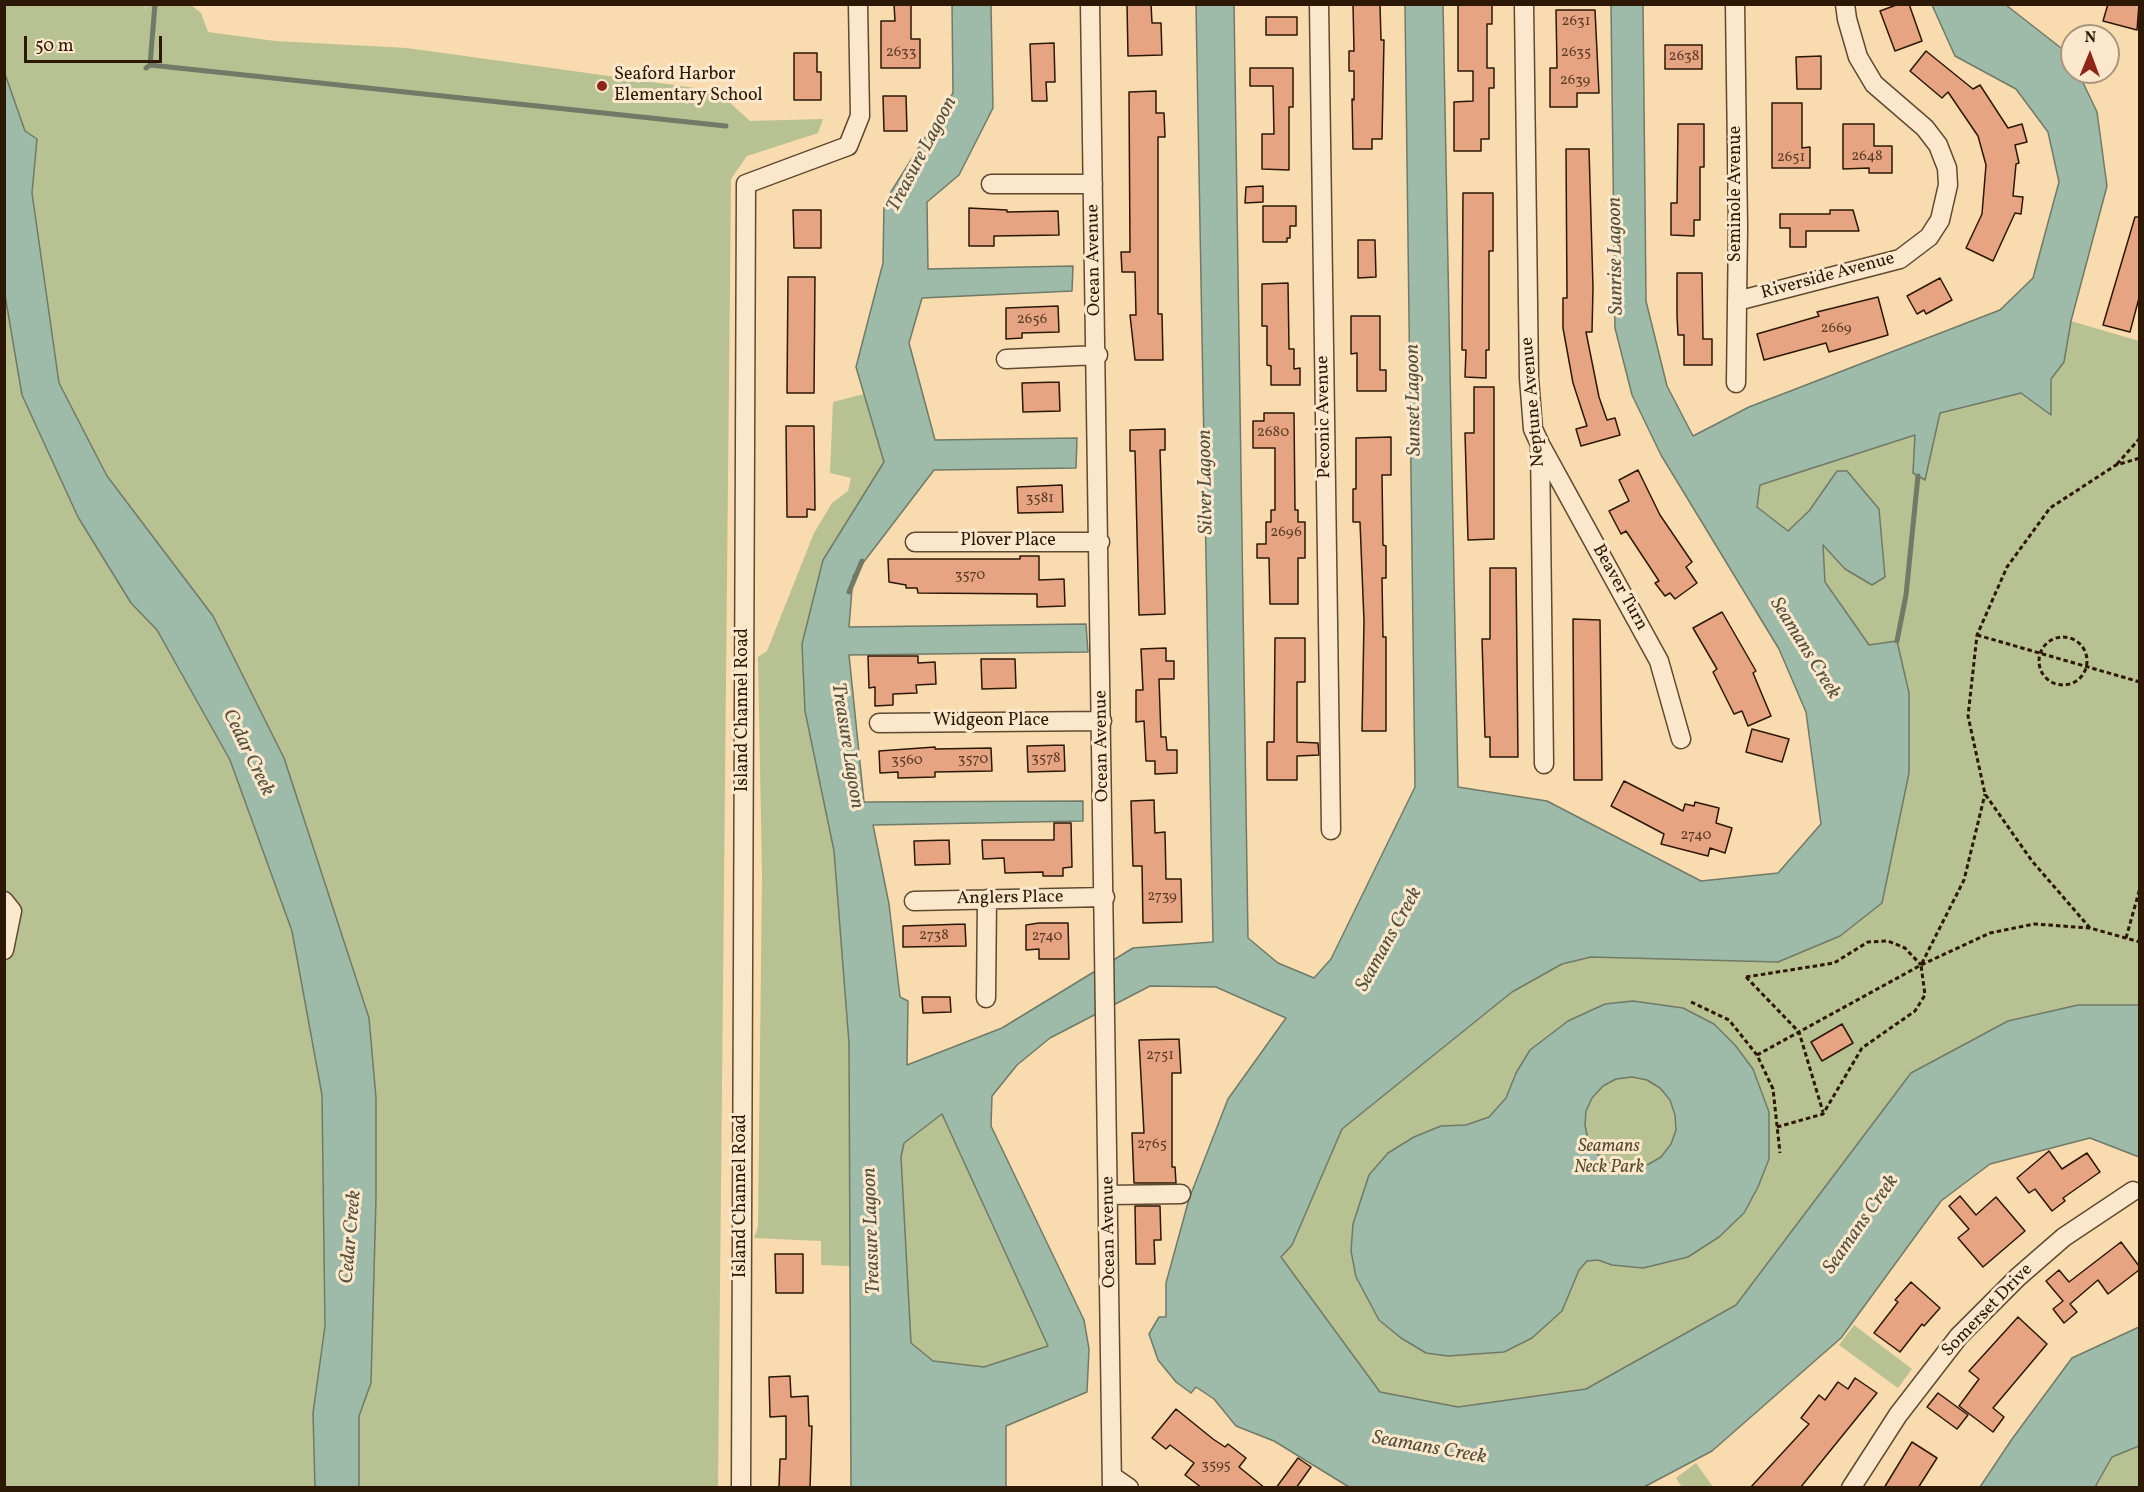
<!DOCTYPE html>
<html>
<head>
<meta charset="utf-8">
<style>
	body { margin:0 }
	#map { position:relative; width:2144px; height:1492px; overflow:hidden; background:#f9dbb0; font-family:Vollkorn,serif }
	canvas { display:block }
	.frame { position:absolute; inset:0; border:6px solid #2c1804; pointer-events:none }
	.north { position:absolute; left:2060px; top:24px; width:60px; height:60px; box-sizing:border-box; background:#fbe8cc; border:2px solid #a8957c; border-radius:50%; rotate:1deg; font-size:16px; font-weight:700; line-height:24px; text-align:center; color:#2c1804 }
	.north::after { content:''; display:block; margin:auto; width:21px; height:27px; background:#8f2418; clip-path:polygon(50% 0,100% 100%,50% 72%,0 100%) }
	.scale { position:absolute; left:24px; top:36px; width:138px; height:27px; box-sizing:border-box; border:3px solid #2c1804; border-top:0; padding-left:8px; font-size:18px; line-height:21px; white-space:nowrap; color:#2c1804; -webkit-text-stroke:4px #fbe8cc; paint-order:stroke }
</style>
</head>
<body>
<div id="map">
<canvas width="2144" height="1492"></canvas>
<div class="frame"></div>
<div class="north">N</div>
<div class="scale">50 m</div>
</div>
<script>
const ctx = document.querySelector('canvas').getContext('2d');
ctx.lineJoin = 'round';
function paint(path, color) { ctx.fillStyle = color; ctx.fill(path, 'evenodd'); }
const toPath = rows => new Path2D(rows.map(r => 'M' + r).join(''));
function strokePath(path, color, width, dash) { ctx.strokeStyle = color; ctx.lineWidth = width; ctx.lineCap = dash ? 'butt' : 'round'; ctx.setLineDash(dash || []); ctx.stroke(path); }
function label(font, color, halo, rows, align = 'center') {
  ctx.font = font + ' Vollkorn,serif'; ctx.lineWidth = 6; ctx.setLineDash([]); ctx.textBaseline = 'middle'; ctx.strokeStyle = halo; ctx.fillStyle = color; for (const [text, x, y, turn = 0] of rows) {
    ctx.save(); ctx.translate(x, y); ctx.rotate((+turn || 0) * Math.PI / 180); ctx.textAlign = isNaN(turn) ? turn : align; if (halo) ctx.strokeText(text, 0, 0); ctx.fillText(text, 0, 0); ctx.restore();
  }
}
paint(toPath([
	[5,5,145,5,145,12,146,5,191,5,201,13,208,32,275,41,407,48,717,91,750,121,823,119,818,133,747,156,731,179,718,1487,359,1487,359,1416,313,1413,315,1487,5,1488],
	[2071,321,2139,341,2139,1005,2078,1005,1911,1073,1736,1305,1586,1389,1458,1407,1380,1392,1281,1257,1292,1245,1342,1129,1512,992,1562,964,1591,957,1778,962,1840,936,1869,646,1825,582,1823,543,1845,569,1872,584,1885,578,1855,483,1847,471,1837,471,1809,511,1788,531,1757,507,1760,485,1915,434,1913,473,1939,413,2021,393,2051,414,2050,379,2064,362],
	[864,394,884,462,823,560,805,711,834,851,849,1043,850,1266,821,1265,821,1241,754,1238,758,1227,762,874,758,657,767,651,814,533,832,503,848,491,851,478,830,473,833,402],
	[943,1114,1049,1347,984,1368,933,1361,911,1343,901,1157,904,1143],
	[1854,1325,1912,1369,1898,1388,1839,1345],
	[2139,1446,2139,1487,2095,1488,2112,1457],
	[1696,1463,1713,1487,1682,1487,1676,1478]
]), '#b7c191');
const water = toPath([
	[952,5,991,5,993,108,959,175,927,202,928,269,1073,266,1072,291,922,298,909,343,935,440,1077,438,1076,468,934,470,853,576,849,627,1086,624,1088,652,849,655,864,802,1083,801,1083,821,873,825,889,904,900,997,908,1001,907,1065,1002,1028,1133,948,1213,942,1196,5,1234,5,1248,938,1278,963,1314,978,1331,959,1415,787,1405,5,1443,5,1458,787,1547,801,1701,881,1778,873,1821,824,1806,712,1779,649,1661,455,1632,395,1615,328,1611,5,1643,5,1646,301,1667,386,1693,436,1749,407,2000,310,2033,278,2059,182,2048,132,2016,89,1955,56,1932,5,2006,5,2070,55,2072,72,2078,72,2097,112,2107,186,2071,321,2064,362,2051,379,2051,415,2021,393,1940,413,1925,480,1913,473,1915,435,1760,485,1757,507,1788,531,1809,511,1837,471,1847,471,1879,509,1885,577,1872,585,1845,569,1823,545,1825,582,1869,645,1897,641,1909,693,1909,773,1882,903,1840,936,1778,962,1591,957,1562,964,1512,992,1342,1129,1292,1245,1281,1257,1380,1392,1458,1407,1586,1389,1736,1305,1911,1073,2008,1021,2078,1005,2139,1005,2139,1157,2090,1138,1990,1164,1941,1201,1841,1338,1712,1451,1644,1487,1349,1487,1274,1441,1236,1426,1214,1399,1196,1387,1191,1393,1176,1382,1158,1360,1149,1334,1159,1317,1166,1317,1166,1283,1189,1199,1228,1099,1286,1018,1216,987,1150,986,1050,1038,1017,1065,992,1096,991,1126,1084,1320,1089,1349,1087,1392,1006,1426,1006,1487,851,1487,849,1043,834,851,805,711,802,644,823,560,884,462,856,367,883,263,884,203,953,93,952,5],
	[942,1114,1048,1346,984,1367,933,1361,911,1343,901,1157,904,1143,942,1114],
	[5,74,25,131,37,139,32,193,59,383,107,476,213,616,284,758,369,1018,376,1098,376,1198,371,1383,359,1416,359,1487,315,1487,313,1413,325,1326,322,1095,292,931,230,760,157,630,131,603,78,517,22,395,5,295,5,74],
	[1633,1001,1683,1008,1714,1024,1735,1045,1753,1069,1769,1112,1769,1159,1758,1187,1744,1213,1719,1237,1688,1257,1643,1268,1612,1265,1598,1260,1587,1261,1579,1270,1562,1311,1532,1338,1504,1352,1448,1356,1426,1353,1401,1338,1379,1320,1356,1277,1351,1251,1353,1224,1369,1175,1388,1153,1414,1137,1441,1126,1466,1125,1489,1117,1506,1098,1516,1073,1530,1050,1568,1021,1605,1004,1633,1001],
	[1632,1077,1647,1080,1660,1088,1670,1100,1675,1115,1676,1130,1671,1144,1661,1157,1649,1164,1635,1168,1620,1167,1607,1162,1595,1152,1588,1140,1585,1125,1586,1111,1592,1098,1603,1086,1616,1079,1632,1077],
	[2139,1327,2139,1446,2112,1457,2095,1487,1980,1487,2012,1439,2072,1358,2139,1327]
]);
paint(water, '#9ebba9');
strokePath(water, '#707a67', 1.5);
strokePath(toPath([
	[150,65,155,4],
	[146,68,150,65,726,126],
	[849,592,862,561],
	[1897,641,1906,595,1918,476]
]), '#707a67', 5);
const building = toPath([
	[894,4,911,4,911,39,920,39,920,68,881,68,881,21,895,21,894,4],
	[1127,4,1151,4,1152,23,1161,23,1162,55,1128,56,1127,4],
	[1353,4,1380,4,1381,40,1384,40,1382,139,1372,139,1372,149,1353,149,1352,99,1354,100,1354,71,1349,71,1349,51,1354,51,1353,4],
	[1458,4,1492,4,1492,24,1487,24,1487,68,1494,68,1494,88,1489,88,1489,139,1481,139,1481,151,1454,151,1454,102,1473,101,1473,71,1458,71,1458,4],
	[1899,4,1909,4,1922,41,1895,51,1880,11,1899,4],
	[2108,4,2139,4,2137,30,2103,21,2108,4],
	[1556,10,1595,10,1599,93,1577,93,1577,107,1550,107,1550,68,1557,68,1556,10],
	[1266,17,1297,17,1297,35,1266,35,1266,17],
	[1054,43,1055,82,1046,82,1047,101,1032,101,1030,44,1054,43],
	[1665,45,1702,45,1702,69,1665,69,1665,45],
	[1926,51,1973,89,1980,85,2008,128,2022,124,2027,142,2015,145,2019,163,2016,164,2013,196,2023,197,2021,214,2015,213,1993,261,1966,248,1982,214,1986,165,1978,136,1948,92,1942,98,1910,71,1926,51],
	[794,53,817,53,817,72,821,72,821,100,794,100,794,53],
	[1821,56,1821,89,1797,89,1796,57,1821,56],
	[1250,68,1293,68,1293,107,1289,107,1289,170,1262,169,1262,134,1274,134,1273,86,1250,86,1250,68],
	[1156,91,1156,113,1164,113,1165,137,1158,137,1158,314,1162,314,1163,360,1135,360,1130,315,1136,315,1135,272,1122,272,1121,252,1130,252,1129,92,1156,91],
	[883,96,906,96,907,131,884,131,883,96],
	[1772,103,1802,103,1802,148,1810,147,1810,168,1772,168,1772,103],
	[1678,124,1704,124,1704,167,1700,167,1700,220,1694,220,1694,236,1671,235,1671,203,1677,203,1678,124],
	[1843,124,1874,124,1874,146,1892,146,1892,173,1869,173,1869,168,1843,169,1843,124],
	[1566,149,1589,149,1593,288,1592,332,1586,332,1599,397,1607,420,1615,418,1620,435,1581,446,1576,429,1587,426,1573,383,1563,328,1563,298,1567,298,1566,149],
	[1263,186,1263,202,1245,203,1246,187,1263,186],
	[1463,193,1493,193,1493,251,1489,251,1489,350,1486,350,1486,378,1465,377,1466,350,1462,350,1463,193],
	[1263,206,1296,206,1296,226,1290,226,1290,238,1287,238,1287,242,1263,242,1263,206],
	[969,208,1007,210,1007,212,1058,211,1059,235,994,236,994,246,969,246,969,208],
	[793,210,821,210,821,248,794,248,793,210],
	[1830,210,1853,210,1859,231,1806,231,1806,247,1790,247,1790,228,1780,228,1780,214,1830,214,1830,210],
	[2135,217,2139,217,2139,298,2130,332,2103,325,2135,217],
	[1358,240,1375,240,1376,277,1358,278,1358,240],
	[1677,273,1702,273,1703,339,1712,339,1712,365,1684,365,1684,335,1678,335,1677,316,1677,273],
	[788,277,815,277,814,393,787,393,788,277],
	[1940,278,1952,300,1926,314,1924,310,1917,314,1907,296,1940,278],
	[1288,283,1289,349,1294,349,1294,369,1300,368,1300,385,1271,385,1271,366,1267,365,1267,326,1262,326,1262,284,1288,283],
	[1878,297,1888,335,1829,352,1826,343,1764,360,1757,334,1819,316,1817,312,1878,297],
	[1058,306,1059,332,1022,333,1022,338,1006,339,1006,308,1058,306],
	[1351,316,1380,316,1380,370,1386,370,1386,391,1357,391,1357,353,1351,354,1351,316],
	[1059,382,1060,411,1023,412,1022,383,1059,382],
	[1474,387,1494,387,1494,539,1468,540,1465,433,1474,433,1474,387],
	[1264,413,1294,413,1295,510,1298,510,1298,522,1305,522,1305,558,1298,558,1298,604,1270,604,1269,558,1257,558,1257,544,1266,544,1266,522,1271,522,1271,510,1275,510,1275,448,1253,448,1253,421,1264,421,1264,413],
	[786,426,814,426,815,510,807,509,807,517,787,517,786,426],
	[1165,429,1165,450,1160,450,1165,614,1139,615,1135,451,1130,451,1130,430,1165,429],
	[1391,437,1391,475,1382,475,1383,545,1386,546,1386,578,1382,578,1383,637,1386,637,1386,731,1362,731,1364,621,1360,522,1353,522,1353,489,1356,489,1356,438,1391,437],
	[1638,470,1660,515,1692,562,1686,567,1697,583,1675,599,1670,593,1665,596,1655,583,1659,581,1626,531,1621,534,1609,511,1629,501,1619,480,1638,470],
	[1062,485,1063,512,1018,513,1017,487,1062,485],
	[1020,556,1039,556,1039,580,1064,579,1065,606,1037,607,1037,594,918,593,917,588,906,588,906,585,889,582,888,559,1020,559,1020,556],
	[1490,568,1516,568,1518,757,1490,757,1490,737,1485,737,1482,639,1490,639,1490,568],
	[1722,612,1756,671,1753,673,1771,716,1748,726,1742,711,1734,714,1713,672,1717,669,1693,628,1722,612],
	[1573,619,1600,620,1602,780,1574,780,1573,619],
	[1275,638,1305,638,1305,682,1297,682,1297,742,1318,743,1319,755,1297,756,1297,780,1267,780,1267,742,1274,742,1275,638],
	[1166,648,1166,661,1174,661,1174,679,1159,679,1161,737,1166,737,1167,750,1177,750,1177,773,1155,774,1155,761,1146,761,1144,721,1136,722,1136,690,1143,690,1141,649,1166,648],
	[868,656,918,656,918,663,935,662,936,684,916,685,917,693,893,694,893,705,875,706,875,687,869,688,868,656],
	[981,659,1015,659,1016,688,982,689,981,659],
	[1752,729,1789,739,1782,762,1746,752,1752,729],
	[1064,745,1065,771,1028,772,1027,746,1064,745],
	[935,747,935,749,991,748,992,771,935,772,935,777,898,778,898,772,880,773,879,751,935,747],
	[1624,781,1683,811,1685,804,1694,806,1695,802,1719,808,1716,823,1732,828,1725,853,1710,848,1708,856,1661,844,1664,834,1611,806,1624,781],
	[1154,800,1155,833,1165,832,1166,879,1181,879,1182,922,1143,923,1142,866,1133,866,1131,801,1154,800],
	[1054,823,1071,823,1072,867,1063,868,1063,876,1043,876,1043,872,1005,873,1004,858,983,859,982,840,1054,840,1054,823],
	[949,840,950,864,915,865,914,841,949,840],
	[1039,923,1068,923,1069,959,1039,959,1039,949,1026,950,1026,925,1039,923],
	[965,924,966,946,903,947,903,926,965,924],
	[922,997,950,997,951,1012,923,1013,922,997],
	[1842,1024,1853,1043,1822,1061,1811,1042,1842,1024],
	[1179,1039,1181,1073,1172,1073,1172,1167,1175,1167,1176,1183,1134,1183,1132,1133,1144,1133,1139,1040,1179,1039],
	[2049,1151,2062,1169,2087,1153,2100,1172,2063,1198,2065,1201,2052,1211,2035,1189,2029,1193,2017,1178,2049,1151],
	[1960,1196,1976,1215,1996,1197,2025,1231,1983,1267,1958,1238,1969,1229,1949,1206,1960,1196],
	[1135,1206,1160,1206,1161,1240,1154,1240,1155,1264,1136,1264,1135,1206],
	[2121,1242,2139,1266,2139,1270,2108,1294,2098,1280,2070,1304,2077,1312,2064,1323,2053,1309,2063,1301,2046,1281,2059,1270,2069,1282,2121,1242],
	[775,1254,803,1254,803,1293,776,1293,775,1254],
	[1911,1282,1940,1308,1924,1326,1922,1324,1900,1352,1874,1333,1898,1302,1895,1300,1911,1282],
	[2018,1317,2047,1344,1993,1408,2004,1417,1993,1432,1959,1406,1979,1379,1969,1371,2018,1317],
	[790,1376,791,1397,808,1396,809,1426,812,1426,810,1488,779,1488,780,1459,786,1459,786,1416,770,1417,769,1377,790,1376],
	[1855,1378,1877,1393,1800,1488,1750,1488,1809,1424,1801,1418,1819,1395,1825,1400,1838,1382,1848,1389,1855,1378],
	[1938,1393,1968,1415,1957,1429,1927,1407,1938,1393],
	[1176,1409,1213,1439,1225,1447,1228,1444,1246,1458,1239,1467,1265,1488,1202,1488,1185,1475,1194,1463,1170,1445,1166,1449,1152,1438,1176,1409],
	[1912,1442,1937,1458,1918,1488,1884,1488,1912,1442],
	[1298,1458,1311,1467,1296,1488,1276,1488,1298,1458]
]);
paint(building, '#e6a483');
strokePath(building, '#2c1804', 1.5);
const street = toPath([
	[1090,4,1112,1488],
	[1319,4,1331,830],
	[1524,4,1529,378,1533,429,1540,444,1544,764],
	[1735,4,1738,227,1736,383],
	[991,184,1093,184],
	[1737,301,1900,259,1929,237,1940,220,1948,185,1947,168,1938,145,1925,128,1874,84,1858,57,1847,19,1845,4],
	[1006,359,1098,355],
	[1541,446,1659,661,1681,739],
	[915,542,1100,542],
	[879,723,1102,721],
	[4,901,12,911,4,950],
	[914,901,1105,897],
	[986,998,987,899],
	[1109,1195,1181,1194],
	[1113,1477,1129,1488],
	[741,1488,746,184,848,146,860,116,858,4],
	[1851,1488,1898,1415,1959,1336,2018,1277,2064,1237,2133,1191]
]);
strokePath(street, '#5f492f', 21);
strokePath(toPath([
	[2117,464,2140,438],
	[1977,635,2140,682],
	'2039 661a24 24 0 1 1 48 0a24 24 0 1 1-48 0Z',
	[2090,928,2032,861,1985,794,1968,716,1977,635,2007,567,2050,508,2116,465,2140,458],
	[2126,938,2140,888],
	[1746,977,1834,963,1868,942,1888,941,1905,948,1921,965],
	[1746,977,1799,1032,1823,1112],
	[1691,1002,1729,1020,1757,1055,1773,1089,1780,1153],
	[1757,1055,1921,965,1990,933,2034,924,2090,928,2140,942],
	[1777,1127,1823,1114,1862,1048,1915,1011,1925,995,1921,965,1964,880,1985,794]
]), '#2c1804', 3, [4.5, 3]);
strokePath(street, '#fbe8cc', 18);
for (const [x, y, r, color] of [
	[602,86,6,"#8f2418"]
]) { const dot = new Path2D(); dot.arc(x, y, r, 0, 2 * Math.PI); ctx.fillStyle = color; ctx.fill(dot); strokePath(dot, '#fbe8cc', 2); }
label('15px', '#5a3b24', null, [
	["2631",1576,22],
	["2633",901,53],
	["2635",1576,53],
	["2638",1684,57],
	["2639",1575,81],
	["2648",1867,157],
	["2651",1791,158],
	["2656",1032,320],
	["2669",1836,329],
	["2680",1273,433],
	["3581",1040,499],
	["2696",1286,533],
	["3570",970,576],
	["3578",1046,759],
	["3570",973,760],
	["3560",907,761],
	["2740",1696,836],
	["2739",1162,897],
	["2738",934,936],
	["2740",1047,937],
	["2751",1160,1056],
	["2765",1152,1145],
	["3595",1216,1466]
]);
label('18px', '#2c1804', '#fbe8cc', [
	["Seaford Harbor",614,76],
	["Elementary School",614,97]
], 'left');
label('18px', '#2c1804', '#fbe8cc', [
	["Seminole Avenue",1737,194,-90],
	["Ocean Avenue",1095,260,-91],
	["Riverside Avenue",1828,277,-15],
	["Neptune Avenue",1534,402,-95],
	["Peconic Avenue",1325,417,-91],
	["Plover Place",1008,542],
	["Beaver Turn",1619,588,61],
	["Island Channel Road",744,710,-90],
	["Widgeon Place",991,722],
	["Ocean Avenue",1103,746,-91],
	["Anglers Place",1010,899,-1],
	["Island Channel Road",742,1196,-90],
	["Ocean Avenue",1110,1232,-91],
	["Somerset Drive",1988,1311,-46]
]);
label('italic 18px', '#564b2e', '#fbe8cc', [
	["Seamans",1609,1148],
	["Neck Park",1609,1169]
]);
label('italic 20px', '#54513e', '#fbe8cc', [
	["Treasure Lagoon",923,155,-62],
	["Sunrise Lagoon",1617,256,-91],
	["Sunset Lagoon",1415,400,-91],
	["Silver Lagoon",1207,482,-91],
	["Seamans Creek",1804,649,58],
	["Treasure Lagoon",846,746,81],
	["Cedar Creek",247,753,64],
	["Seamans Creek",1390,940,-61],
	["Seamans Creek",1862,1225,-55],
	["Treasure Lagoon",873,1231,-92],
	["Cedar Creek",352,1237,-85],
	["Seamans Creek",1429,1449,10]
]);
</script>
</body>
</html>
